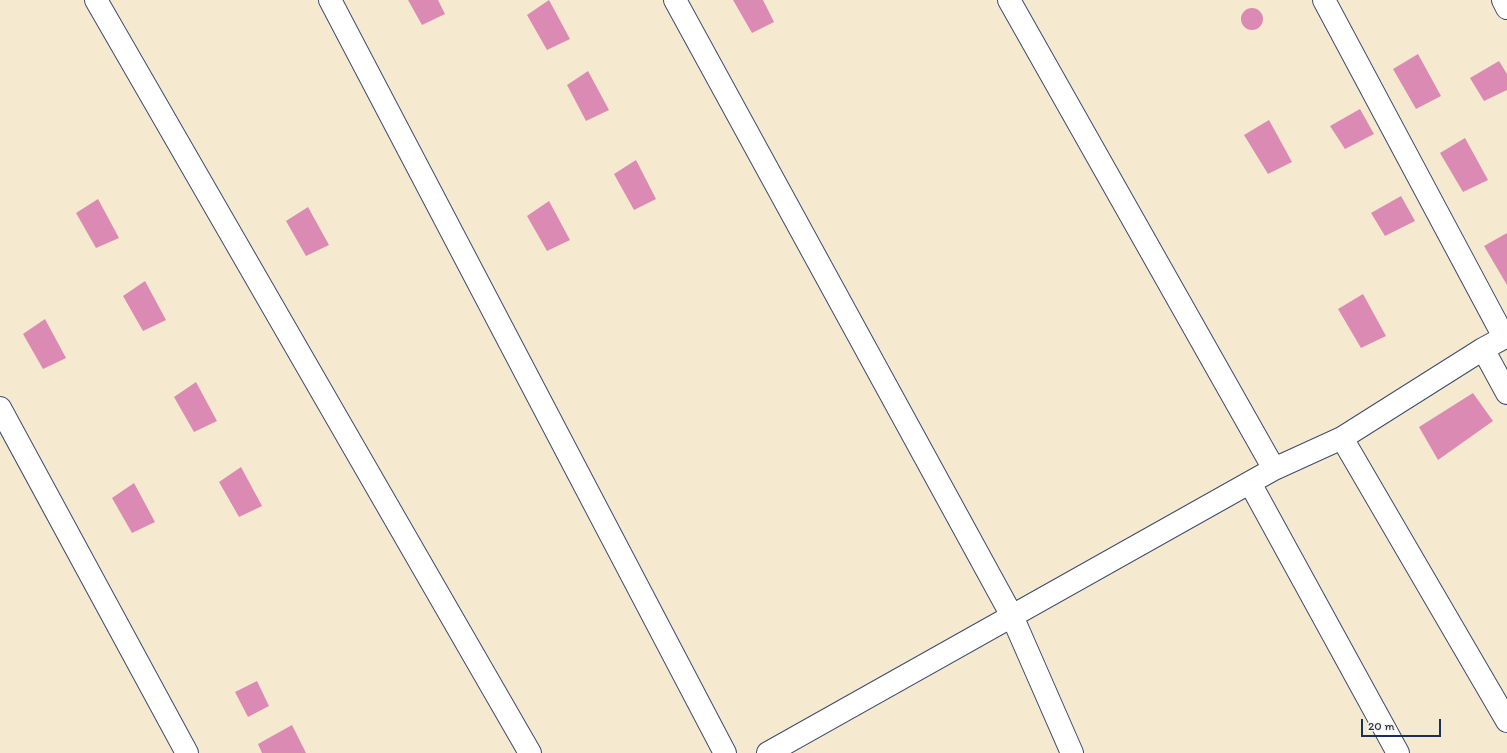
<!DOCTYPE html>
<html>
<head>
<meta charset="utf-8">
<style>
	body { margin:0 }
	#map { position:relative; width:1507px; height:753px; overflow:hidden; background:#f5e9cf; font-family:Itim,sans-serif }
	canvas { display:block }
	.scale { position:absolute; left:1361px; top:719px; width:80px; height:18px; box-sizing:border-box; border:2px solid #1b2f5e; border-top:0; padding-left:5px; font-size:12px; line-height:14px; white-space:nowrap; color:#1b2f5e; -webkit-text-stroke:3px #fcf5e5; paint-order:stroke }
</style>
</head>
<body>
<div id="map">
<canvas width="1507" height="753"></canvas>
<div class="scale">20 m</div>
</div>
<script>
const ctx = document.querySelector('canvas').getContext('2d');
ctx.lineJoin = 'round';
function paint(path, color) { ctx.fillStyle = color; ctx.fill(path, 'evenodd'); }
const toPath = rows => new Path2D(rows.map(r => 'M' + r).join(''));
function strokePath(path, color, width, dash) { ctx.strokeStyle = color; ctx.lineWidth = width; ctx.lineCap = dash ? 'butt' : 'round'; ctx.setLineDash(dash || []); ctx.stroke(path); }
paint(toPath([
	[408,0,438,0,445,14,422,25],
	[549,0,570,39,547,50,527,15],
	[733,0,763,0,774,22,752,33],
	'1241 19a11 11 0 1 1 22 0a11 11 0 1 1-22 0Z',
	[1418,54,1441,96,1416,109,1393,69],
	[1499,61,1507,74,1507,90,1484,101,1470,78],
	[588,71,609,110,586,121,567,85],
	[1360,109,1374,134,1345,149,1330,126],
	[1269,120,1292,162,1268,174,1244,135],
	[1465,138,1488,180,1463,192,1440,153],
	[636,160,656,199,634,210,614,174],
	[1401,196,1415,221,1385,236,1371,213],
	[98,199,119,238,96,248,76,213],
	[549,201,570,240,547,251,527,216],
	[308,207,329,245,306,256,286,221],
	[1507,233,1507,285,1484,246],
	[145,281,166,320,143,331,123,296],
	[1363,294,1386,336,1361,348,1338,309],
	[45,319,66,358,43,369,23,334],
	[196,382,217,421,194,432,174,397],
	[1473,393,1493,421,1438,460,1419,427],
	[241,467,262,506,239,517,219,482],
	[134,483,155,522,132,533,112,498],
	[257,681,269,706,248,717,235,692],
	[292,725,306,753,262,753,258,744]
]), '#db8bb3');
const minor = toPath([
	[96,0,530,753],
	[330,0,725,753],
	[675,0,1012,616,1072,753],
	[1009,0,1274,469],
	[1324,0,1504,337],
	[1503,0,1507,8],
	[1483,349,1507,393],
	[0,408,187,753],
	[1342,438,1507,721],
	[1250,483,1398,753],
	[768,753,1274,469,1342,438,1483,349,1507,336]
]);
strokePath(minor, '#3c4b6f', 24);
strokePath(minor, '#fff', 22);
</script>
</body>
</html>
